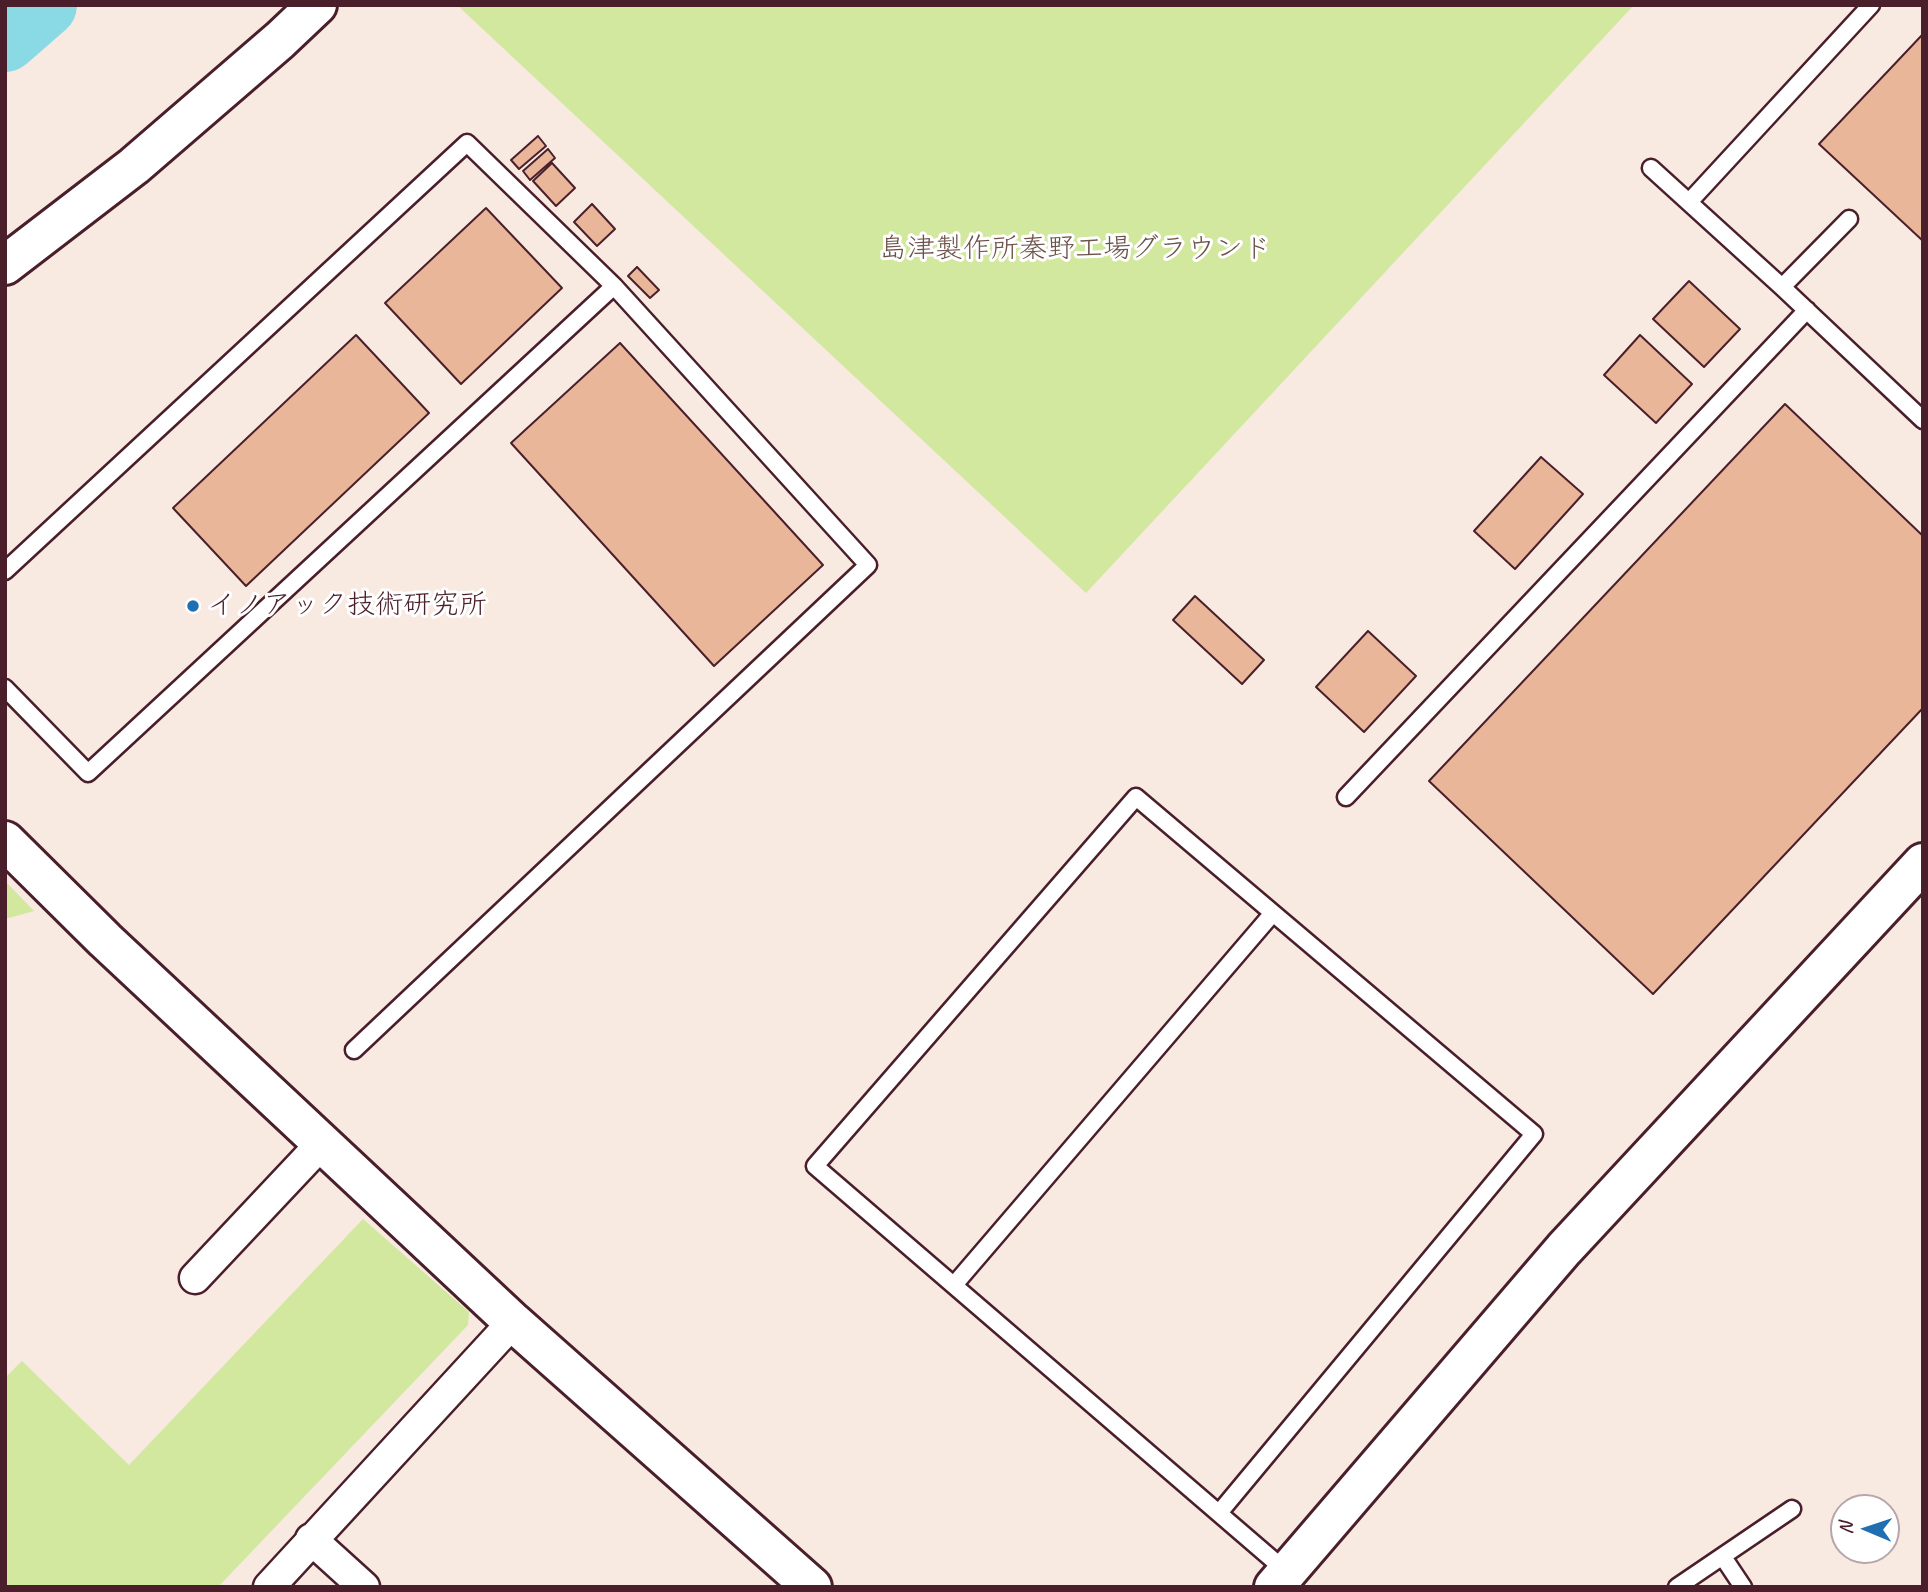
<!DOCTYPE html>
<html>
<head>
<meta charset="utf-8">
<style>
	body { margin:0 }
	#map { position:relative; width:1928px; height:1592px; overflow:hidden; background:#f8e9e1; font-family:Caveat,sans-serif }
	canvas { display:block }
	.frame { position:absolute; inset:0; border:7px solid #4a1f2b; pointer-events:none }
	.north { position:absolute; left:1830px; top:1494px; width:70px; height:70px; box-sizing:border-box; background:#fff; border:2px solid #b7a5aa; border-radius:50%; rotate:272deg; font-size:19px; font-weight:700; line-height:28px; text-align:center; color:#4a1f2b }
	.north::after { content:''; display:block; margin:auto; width:24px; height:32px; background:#1f6fb2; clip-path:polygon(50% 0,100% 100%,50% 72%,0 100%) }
</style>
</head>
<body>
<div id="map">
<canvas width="1928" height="1592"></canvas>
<div class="frame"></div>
<div class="north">N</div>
</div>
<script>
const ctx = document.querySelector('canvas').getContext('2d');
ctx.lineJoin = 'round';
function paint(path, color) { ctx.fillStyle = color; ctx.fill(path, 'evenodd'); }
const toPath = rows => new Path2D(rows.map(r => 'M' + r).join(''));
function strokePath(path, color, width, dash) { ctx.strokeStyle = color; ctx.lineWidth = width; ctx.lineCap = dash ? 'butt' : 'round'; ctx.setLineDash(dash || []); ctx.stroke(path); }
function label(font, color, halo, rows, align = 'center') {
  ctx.font = font + ' Caveat,"Klee One",sans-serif'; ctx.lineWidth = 6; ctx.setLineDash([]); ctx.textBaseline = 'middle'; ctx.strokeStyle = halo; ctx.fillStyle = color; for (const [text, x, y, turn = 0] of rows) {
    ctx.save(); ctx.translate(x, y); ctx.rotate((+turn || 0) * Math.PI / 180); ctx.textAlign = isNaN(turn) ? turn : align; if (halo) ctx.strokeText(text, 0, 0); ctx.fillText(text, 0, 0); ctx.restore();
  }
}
paint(toPath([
	[457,5,1634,5,1086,593],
	[5,881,34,911,5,919],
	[363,1219,469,1312,468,1325,218,1587,5,1587,5,1378,22,1361,129,1465]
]), '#d1e89e');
strokePath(toPath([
	[5,39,44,5]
]), '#8adae5', 66);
const building = toPath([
	[1923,34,1923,241,1819,144,1923,34],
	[538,136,546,146,519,169,511,160,538,136],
	[548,149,555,158,530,180,523,171,548,149],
	[552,163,575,188,556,206,533,181,552,163],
	[592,204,615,229,597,246,574,222,592,204],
	[486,208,562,288,461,384,385,303,486,208],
	[637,267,659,290,650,298,628,276,637,267],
	[1689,281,1740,329,1704,367,1653,319,1689,281],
	[356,335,429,413,246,586,173,508,356,335],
	[1640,335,1692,384,1656,423,1604,375,1640,335],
	[620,343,823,565,714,666,511,443,620,343],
	[1785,404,1923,536,1923,708,1653,994,1429,781,1785,404],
	[1541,457,1583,494,1515,569,1474,531,1541,457],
	[1195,596,1264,660,1242,684,1173,620,1195,596],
	[1368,631,1416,676,1364,732,1316,687,1368,631]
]);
paint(building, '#e9b69a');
strokePath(building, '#4a1f2b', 2);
const service = toPath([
	[1651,168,1782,287,1923,420],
	[1690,201,1871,5],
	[1782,287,1849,219],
	[5,571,467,143,614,286,868,565,354,1050],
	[5,688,88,773,614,286],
	[1346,797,1807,310],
	[954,1285,1273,913],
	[1219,1513,1534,1134,1136,797,815,1166,1287,1572],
	[1723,1557,1743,1587],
	[1677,1587,1792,1509]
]);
const minor = toPath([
	[195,1278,323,1142],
	[311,1539,364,1587],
	[269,1587,513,1322]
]);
const tertiary = toPath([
	[5,265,134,166,280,40,317,5],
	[5,841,105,940,513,1322,812,1587],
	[1274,1587,1564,1249,1923,863]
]);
strokePath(service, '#4a1f2b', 21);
strokePath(minor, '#4a1f2b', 35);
strokePath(tertiary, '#4a1f2b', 44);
strokePath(service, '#fff', 16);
strokePath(minor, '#fff', 30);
strokePath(tertiary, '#fff', 38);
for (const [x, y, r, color] of [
	[193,606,7,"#1f6fb2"]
]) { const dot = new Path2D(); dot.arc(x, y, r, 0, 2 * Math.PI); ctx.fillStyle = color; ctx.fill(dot); strokePath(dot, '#fff', 2.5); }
label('28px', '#6c5148', '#fff', [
	["島津製作所秦野工場グラウンド",1075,250]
]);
label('28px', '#4a1f2b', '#fff', [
	["イノアック技術研究所",207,606]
], 'left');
</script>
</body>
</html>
